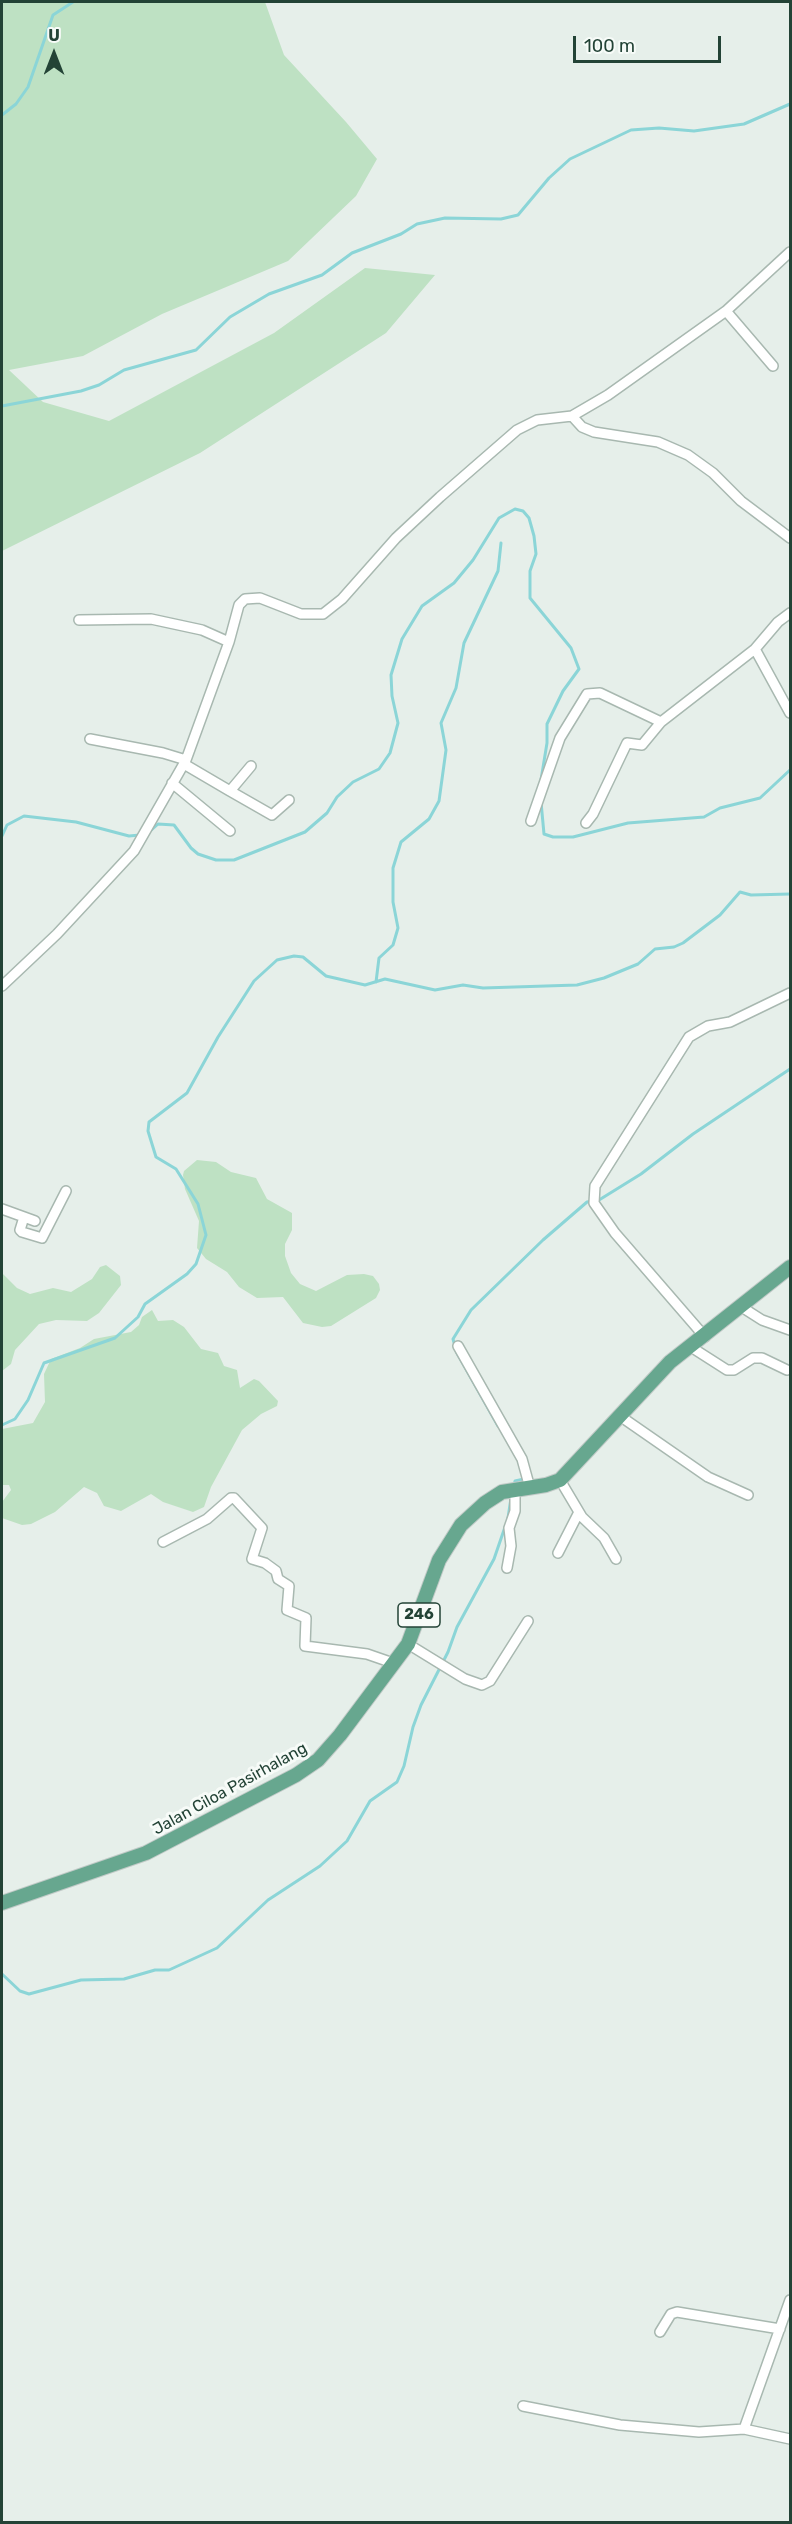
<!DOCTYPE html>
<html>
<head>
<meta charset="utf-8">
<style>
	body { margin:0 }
	#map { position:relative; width:792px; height:2524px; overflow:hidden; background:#e6efea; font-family:Rubik,sans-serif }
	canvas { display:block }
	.frame { position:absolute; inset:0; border:3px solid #234336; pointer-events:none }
	.north { position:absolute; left:24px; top:24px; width:60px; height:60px; -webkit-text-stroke:4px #f7fbf8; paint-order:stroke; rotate:0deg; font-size:16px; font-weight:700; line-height:24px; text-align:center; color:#234336 }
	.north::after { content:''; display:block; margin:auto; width:21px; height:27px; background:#234336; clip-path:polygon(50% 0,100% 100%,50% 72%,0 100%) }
	.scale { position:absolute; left:573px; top:36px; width:148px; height:27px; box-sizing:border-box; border:3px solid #234336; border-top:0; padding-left:8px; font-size:18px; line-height:21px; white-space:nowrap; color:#234336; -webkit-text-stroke:4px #f7fbf8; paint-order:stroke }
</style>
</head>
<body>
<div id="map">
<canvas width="792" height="2524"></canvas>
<div class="frame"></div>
<div class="north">U</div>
<div class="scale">100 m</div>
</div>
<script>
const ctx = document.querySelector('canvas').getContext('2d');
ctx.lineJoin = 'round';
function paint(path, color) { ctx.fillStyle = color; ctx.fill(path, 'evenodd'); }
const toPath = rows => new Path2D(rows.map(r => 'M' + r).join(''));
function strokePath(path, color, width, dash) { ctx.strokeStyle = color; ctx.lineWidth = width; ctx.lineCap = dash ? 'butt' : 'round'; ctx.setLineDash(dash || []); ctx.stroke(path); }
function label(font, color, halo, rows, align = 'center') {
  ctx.font = font + ' Rubik,sans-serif'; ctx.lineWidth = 6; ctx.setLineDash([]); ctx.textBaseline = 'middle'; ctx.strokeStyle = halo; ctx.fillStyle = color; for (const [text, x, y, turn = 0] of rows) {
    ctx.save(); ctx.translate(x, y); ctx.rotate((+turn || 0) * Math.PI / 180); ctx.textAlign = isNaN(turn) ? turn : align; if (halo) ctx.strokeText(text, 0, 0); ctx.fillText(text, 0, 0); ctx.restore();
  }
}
paint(toPath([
	[2,2,265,2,284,55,346,122,377,159,356,196,288,261,162,314,83,356,9,370,43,402,109,421,274,333,365,268,435,275,386,333,200,453,2,551],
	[197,1160,216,1162,231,1172,256,1178,267,1199,292,1213,292,1230,285,1244,285,1256,291,1273,300,1284,316,1291,347,1275,364,1274,373,1276,379,1284,380,1290,376,1298,331,1326,322,1327,303,1323,283,1297,257,1298,239,1287,227,1272,206,1259,197,1248,199,1221,185,1189,183,1175,184,1171],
	[106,1265,120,1276,121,1285,99,1313,87,1321,56,1320,39,1324,15,1350,11,1364,2,1371,2,1273,17,1288,30,1294,53,1288,71,1292,92,1279,100,1267],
	[152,1310,158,1321,173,1320,184,1327,201,1349,218,1353,224,1366,237,1370,240,1388,254,1379,259,1381,278,1401,277,1406,261,1414,242,1430,211,1487,204,1507,193,1512,163,1502,151,1494,121,1511,104,1506,97,1493,84,1487,55,1512,31,1524,22,1525,2,1518,2,1502,11,1490,9,1485,2,1485,2,1429,33,1423,45,1402,44,1374,51,1359,80,1348,94,1339,131,1332,139,1325,142,1317]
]), '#bee1c3');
strokePath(toPath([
	[2,115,16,104,28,87,53,15,73,2],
	[2,406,81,391,99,385,124,370,196,350,230,317,269,294,322,275,352,253,401,234,417,224,445,218,501,219,518,215,549,178,570,159,631,130,659,128,694,131,744,124,790,104],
	[541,802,544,834,553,837,573,837,628,823,704,817,720,808,760,798,790,770],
	[148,833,158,824,174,825,191,848,198,854,216,860,234,860,305,832,327,813,337,797,353,782,379,769,390,753,398,723,392,696,391,675,402,639,422,606,454,583,473,560,499,518,515,509,523,511,529,518,534,536,536,554,530,571,530,598,571,648,579,669,563,691,547,724,547,743,540,786],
	[2,836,7,825,24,816,76,822,129,836,140,835],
	[376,982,379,958,393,945,398,928,393,902,393,868,401,842,429,819,439,801,446,750,441,723,456,688,464,643,498,571,501,543],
	[2,1425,15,1419,28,1400,44,1363,115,1338,138,1317,145,1304,187,1274,196,1264,206,1235,198,1204,176,1169,156,1157,148,1131,149,1122,187,1093,218,1037,254,981,277,960,294,956,303,957,326,976,365,985,385,979,435,990,463,985,483,988,577,985,604,978,638,964,655,949,674,947,683,943,720,915,740,892,751,895,790,894],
	[498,1426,457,1353,453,1339,471,1310,543,1240,587,1202,599,1200,641,1174,693,1134,790,1069],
	[514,1486,515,1481,524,1479],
	[508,1518,511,1498],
	[2,1974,20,1991,29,1994,81,1980,124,1979,155,1970,169,1970,217,1948,268,1900,320,1866,347,1841,370,1801,397,1782,404,1766,413,1727,421,1705,448,1652,457,1627,494,1559,505,1527]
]), '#8bd5d7', 3);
const street = toPath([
	[726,311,773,366],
	[572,416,582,427,594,432,658,442,688,455,713,473,741,501,790,538],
	[790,613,778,622,755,649,790,713],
	[79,620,151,619,202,630,229,642],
	[90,739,163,753,186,760],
	[184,764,230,791,251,766],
	[172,783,230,831],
	[230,791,272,815,289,800],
	[531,821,560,738,587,694,600,693,661,722],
	[586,823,593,814,627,743,642,745,661,722,755,649],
	[2,986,57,934,134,851,186,760,229,642,239,605,245,599,260,598,301,614,323,614,342,599,396,538,440,497,517,430,537,420,572,416,608,395,726,311,790,252],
	[2,1209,35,1221],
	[24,1217,20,1230,22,1232,42,1238,66,1191],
	[740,1306,762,1320,790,1330],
	[705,1337,615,1233,594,1203,595,1186,689,1037,708,1026,730,1022,790,993],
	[458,1346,522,1459,530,1488],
	[691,1347,727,1370,734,1370,753,1358,762,1358,787,1370],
	[620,1416,708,1477,748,1495],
	[560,1480,582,1517,604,1538,616,1559],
	[163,1542,207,1519,231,1498,234,1498,262,1528,252,1559,265,1563,276,1571,278,1579,289,1586,287,1610,306,1618,305,1646,367,1654,393,1663],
	[558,1553,579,1512],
	[507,1568,511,1546,509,1528,515,1511,515,1489],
	[408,1644,465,1679,482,1685,490,1681,528,1621],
	[790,2300,744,2429,790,2439],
	[660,2332,671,2314,677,2312,780,2329],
	[523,2406,620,2425,699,2432,744,2429]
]);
const primary = toPath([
	[2,1903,146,1853,296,1775,318,1760,340,1735,408,1644,439,1560,461,1525,485,1503,502,1492,546,1485,560,1480,670,1362,790,1267]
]);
strokePath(street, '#a8b8b0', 12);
strokePath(primary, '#c1cac7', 16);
strokePath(street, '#fff', 9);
strokePath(primary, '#67a78f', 14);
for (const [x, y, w] of [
	[419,1615,42]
]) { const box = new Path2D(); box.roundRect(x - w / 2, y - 12, w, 24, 4.5); ctx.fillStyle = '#f7fbf8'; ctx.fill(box); strokePath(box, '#234336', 1.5); }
label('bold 15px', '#234336', null, [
	["246",419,1615]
]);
label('16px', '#234336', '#f7fbf8', [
	["Jalan Ciloa Pasirhalang",230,1789,-29]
]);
</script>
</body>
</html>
